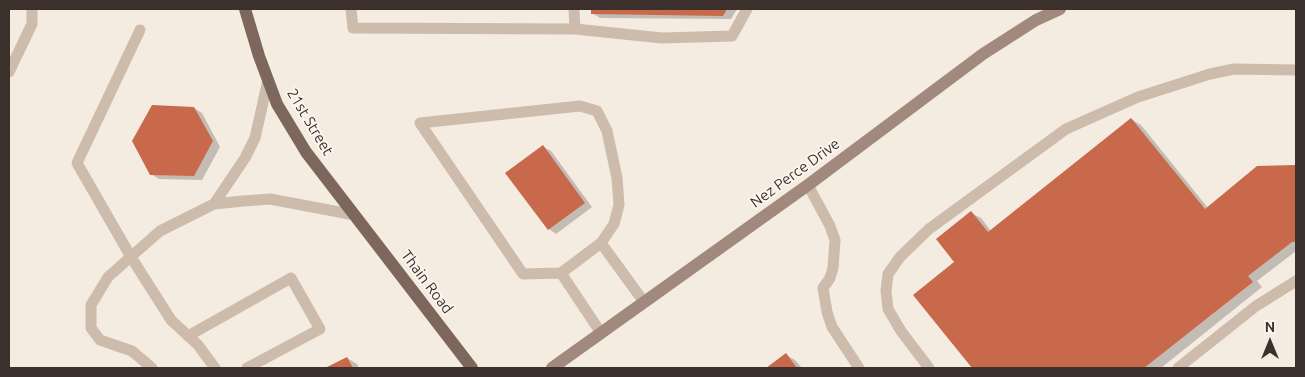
<!DOCTYPE html>
<html>
<head>
<meta charset="utf-8">
<style>
	body { margin:0 }
	#map { position:relative; width:1305px; height:377px; overflow:hidden; background:#f4ebe1; font-family:Ubuntu,sans-serif }
	canvas { display:block }
	.frame { position:absolute; inset:0; border:10px solid #3b302b; pointer-events:none }
	.north { position:absolute; left:1245px; top:317px; width:50px; height:50px; -webkit-text-stroke:4px #fbf5ee; paint-order:stroke; rotate:0deg; font-size:14px; font-weight:700; line-height:20px; text-align:center; color:#3b302b }
	.north::after { content:''; display:block; margin:auto; width:18px; height:22px; background:#3b302b; clip-path:polygon(50% 0,100% 100%,50% 72%,0 100%) }
</style>
</head>
<body>
<div id="map">
<canvas width="1305" height="377"></canvas>
<div class="frame"></div>
<div class="north">N</div>
</div>
<script>
const ctx = document.querySelector('canvas').getContext('2d');
ctx.lineJoin = 'round';
function paint(path, color) { ctx.fillStyle = color; ctx.fill(path, 'evenodd'); }
const toPath = rows => new Path2D(rows.map(r => 'M' + r).join(''));
function strokePath(path, color, width, dash) { ctx.strokeStyle = color; ctx.lineWidth = width; ctx.lineCap = dash ? 'butt' : 'round'; ctx.setLineDash(dash || []); ctx.stroke(path); }
function label(font, color, halo, rows, align = 'center') {
  ctx.font = font + ' Ubuntu,sans-serif'; ctx.lineWidth = 4; ctx.setLineDash([]); ctx.textBaseline = 'middle'; ctx.strokeStyle = halo; ctx.fillStyle = color; for (const [text, x, y, turn = 0] of rows) {
    ctx.save(); ctx.translate(x, y); ctx.rotate((+turn || 0) * Math.PI / 180); ctx.textAlign = isNaN(turn) ? turn : align; if (halo) ctx.strokeText(text, 0, 0); ctx.fillText(text, 0, 0); ctx.restore();
  }
}
paint(toPath([
	[592,9,737,9,731,19,600,18,592,13],
	[194,108,202,113,220,147,202,180,159,179,151,174],
	[1131,119,1141,125,1208,208,1258,168,1296,166,1296,251,1257,281,1262,287,1161,368,974,368,914,295,956,262,971,213,981,218,991,231],
	[543,147,551,151,592,207,556,234,549,229],
	[786,355,795,360,802,368,768,368],
	[347,358,357,364,359,368,328,368]
]), '#0003');
paint(toPath([
	[591,9,727,9,723,16,591,14],
	[152,105,194,107,213,141,194,176,150,175,132,141],
	[1131,118,1205,209,1257,166,1296,165,1296,242,1292,242,1248,276,1253,282,1144,368,972,368,913,295,954,262,936,239,971,211,988,232],
	[543,145,585,203,548,230,505,173],
	[786,353,797,368,766,368],
	[347,357,353,368,325,368]
]), '#c8694b');
strokePath(toPath([
	[351,9,353,28,575,29,574,9],
	[575,29,662,38,732,36,747,9],
	[140,30,77,163,131,257,171,320,198,345,215,368],
	[9,72,32,24,32,9],
	[808,185,830,226,835,240,833,268,830,278,823,288,827,312,832,327,859,368],
	[214,204,245,158,255,138,268,80],
	[561,273,523,274,420,123,580,106,597,111,607,131,617,178,619,205,614,224,601,243],
	[601,333,561,273,601,243,644,302],
	[188,336,291,278,320,329,247,368],
	[152,368,132,351,100,340,91,328,91,305,108,277,160,231,214,204,243,201,270,199,355,215],
	[929,368,901,331,888,309,886,291,888,274,900,257,929,229,1066,129,1138,97,1210,74,1234,69,1296,70],
	[1178,368,1256,306,1296,281]
]), '#cdbbac', 11);
strokePath(toPath([
	[552,368,808,185,983,54,1036,20,1060,9]
]), '#a18a7d', 12);
strokePath(toPath([
	[245,9,259,56,277,104,306,152,472,368]
]), '#7d675c', 12);
label('15px', '#3b302b', '#fbf5ee', [
	["21st Street",310,122,59],
	["Nez Perce Drive",795,173,-36],
	["Thain Road",427,282,53]
]);
</script>
</body>
</html>
